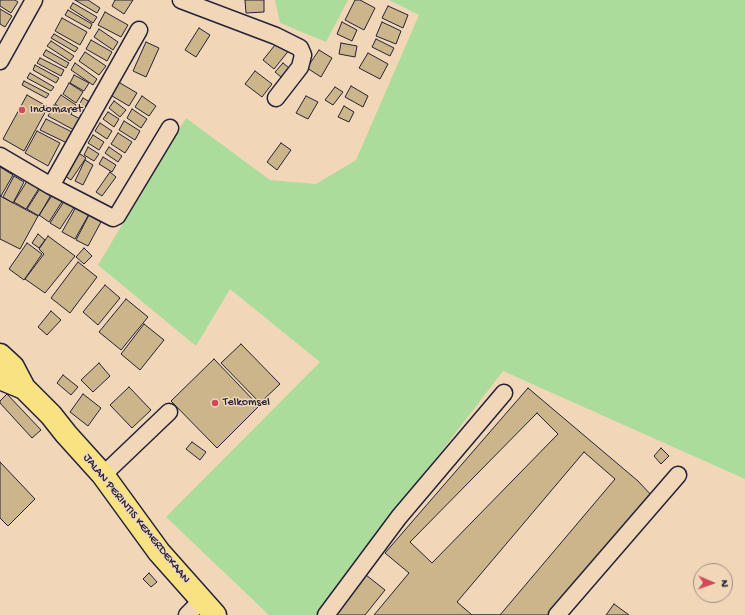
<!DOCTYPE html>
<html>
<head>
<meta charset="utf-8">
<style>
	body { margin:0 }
	#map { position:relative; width:745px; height:615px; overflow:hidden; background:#f1d7b8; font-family:"Gochi Hand",sans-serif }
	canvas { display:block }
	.north { position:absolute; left:693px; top:563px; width:40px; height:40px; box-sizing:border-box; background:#f1d7b8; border:1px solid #9e8f86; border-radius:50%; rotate:92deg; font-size:11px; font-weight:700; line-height:16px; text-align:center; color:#22223b }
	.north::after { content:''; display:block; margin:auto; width:14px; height:18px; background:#d1495b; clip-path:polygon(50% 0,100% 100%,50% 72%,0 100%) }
</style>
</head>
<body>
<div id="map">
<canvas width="745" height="615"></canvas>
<div class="north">N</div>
</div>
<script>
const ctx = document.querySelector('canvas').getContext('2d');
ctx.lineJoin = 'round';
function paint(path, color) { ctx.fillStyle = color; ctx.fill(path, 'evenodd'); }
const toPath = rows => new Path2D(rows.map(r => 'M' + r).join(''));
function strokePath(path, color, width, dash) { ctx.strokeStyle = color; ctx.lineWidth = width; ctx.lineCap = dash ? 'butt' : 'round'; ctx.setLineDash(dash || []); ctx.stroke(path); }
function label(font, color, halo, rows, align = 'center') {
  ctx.font = font + ' "Gochi Hand",sans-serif'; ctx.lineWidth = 3; ctx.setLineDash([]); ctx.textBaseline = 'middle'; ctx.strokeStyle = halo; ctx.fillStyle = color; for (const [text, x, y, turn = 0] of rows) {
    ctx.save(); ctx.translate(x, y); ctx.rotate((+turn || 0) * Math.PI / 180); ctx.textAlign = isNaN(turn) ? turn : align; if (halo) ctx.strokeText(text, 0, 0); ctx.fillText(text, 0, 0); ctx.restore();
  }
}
paint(toPath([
	[275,0,348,0,326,42,280,23],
	[389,0,745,0,745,479,503,371,316,615,269,615,166,517,320,362,230,289,196,346,98,265,186,118,270,180,316,184,356,160,419,15]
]), '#acdc9c');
const building = toPath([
	[0,0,15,0,18,2,11,13,0,6,0,0],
	[75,0,88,0,100,8,97,13,75,0],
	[115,0,133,0,124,14,112,6,115,0],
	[245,0,264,0,264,12,246,13,245,0],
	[355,0,360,0,375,8,364,30,345,20,355,0],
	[73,3,97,17,93,23,70,8,73,3],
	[388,6,408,15,403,28,382,18,388,6],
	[0,9,12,16,5,27,0,24,0,9],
	[68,10,92,24,90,29,65,15,68,10],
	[105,12,128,25,121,37,98,25,105,12],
	[62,18,87,32,80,45,55,31,62,18],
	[342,22,357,30,352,41,337,34,342,22],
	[382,22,401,31,396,44,376,36,382,22],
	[199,28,210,35,196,57,185,50,199,28],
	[99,29,118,42,113,50,94,37,99,29],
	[54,34,78,48,75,52,51,38,54,34],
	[376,39,394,48,390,56,372,47,376,39],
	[91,40,112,52,107,61,86,49,91,40],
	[279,40,290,49,274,69,263,60,279,40],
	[51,41,74,56,70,61,47,46,51,41],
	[146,42,159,48,146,77,133,71,146,42],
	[341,43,357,46,355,57,339,54,341,43],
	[46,50,69,63,66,68,43,55,46,50],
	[319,50,332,58,321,77,307,68,319,50],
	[85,52,106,66,99,75,79,61,85,52],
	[368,53,388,64,380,79,359,68,368,53],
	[40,58,64,70,61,76,37,63,40,58],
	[75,63,97,79,93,85,71,70,75,63],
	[283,63,294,72,286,81,275,72,283,63],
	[35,65,59,78,56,83,33,70,35,65],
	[255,71,272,84,262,97,245,84,255,71],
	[30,73,54,87,51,91,27,78,30,73],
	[74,75,89,83,84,91,70,83,74,75],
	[115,80,137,93,129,106,107,93,115,80],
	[24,81,49,94,46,98,22,85,24,81],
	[69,83,83,92,76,103,63,94,69,83],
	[351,86,368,96,363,107,345,97,351,86],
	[335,87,343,92,333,105,325,100,335,87],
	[27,95,48,107,24,151,3,139,27,95],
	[61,95,76,105,71,114,55,104,61,95],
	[142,96,156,106,149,116,135,107,142,96],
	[306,96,318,102,308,119,296,113,306,96],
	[83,98,90,102,83,113,77,108,83,98],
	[114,101,126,110,120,117,109,108,114,101],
	[54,105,80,119,74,130,48,116,54,105],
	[344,106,354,112,349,122,338,117,344,106],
	[132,109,147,119,141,128,127,118,132,109],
	[108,112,119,119,114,127,103,119,108,112],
	[46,119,72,132,67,143,40,130,46,119],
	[124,121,140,131,135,140,119,130,124,121],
	[100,123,112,131,107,139,95,131,100,123],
	[37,131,60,143,48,166,25,153,37,131],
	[118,133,132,142,125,153,111,144,118,133],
	[93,135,104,142,99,150,88,143,93,135],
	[281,143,291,150,277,170,267,162,281,143],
	[88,147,99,154,94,161,84,155,88,147],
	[109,147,122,156,118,162,105,153,109,147],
	[77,152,86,158,71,180,62,174,77,152],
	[103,157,116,165,112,172,99,164,103,157],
	[85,160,93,165,83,185,75,181,85,160],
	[0,167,13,175,1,196,0,195,0,167],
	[110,172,116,177,102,196,96,192,110,172],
	[14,176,24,182,13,203,3,197,14,176],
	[29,178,41,185,26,209,14,202,29,178],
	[41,187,52,193,39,216,27,209,41,187],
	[55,191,65,197,49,222,39,215,55,191],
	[0,196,38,216,20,249,0,239,0,196],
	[65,200,75,206,60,229,50,223,65,200],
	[76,207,89,214,75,239,62,232,76,207],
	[89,215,101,222,88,246,76,240,89,215],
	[38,234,45,240,39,248,32,243,38,234],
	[48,236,75,256,45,293,25,279,44,254,39,249,48,236],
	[27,243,42,254,24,280,9,269,27,243],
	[84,248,92,256,84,264,76,257,84,248],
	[78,262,97,277,70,313,51,298,78,262],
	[105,285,120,298,98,325,83,312,105,285],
	[126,299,148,317,121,350,99,332,126,299],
	[51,311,61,320,47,335,38,327,51,311],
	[144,324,164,340,140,370,121,354,144,324],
	[241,344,280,384,260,403,221,363,241,344],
	[214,359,259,406,217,448,171,401,214,359],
	[99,363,110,376,93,392,81,380,99,363],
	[63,375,78,387,71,395,57,383,63,375],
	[129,387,151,410,132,428,110,405,129,387],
	[528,388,638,481,652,496,551,615,374,615,409,573,385,553,528,388],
	[7,394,41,430,32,438,0,403,0,401,7,394],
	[83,394,101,408,88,426,70,412,83,394],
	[537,413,558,434,432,563,410,542,537,413],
	[192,442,206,452,200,460,186,449,192,442],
	[661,448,669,456,661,464,654,456,661,448],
	[584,452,615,479,500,615,472,615,457,602,584,452],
	[0,462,35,499,8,526,0,518,0,462],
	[149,573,157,582,151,587,143,579,149,573],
	[366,575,385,590,365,615,335,615,366,575],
	[614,604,629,615,606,615,614,604]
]);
paint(building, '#ccb58a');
strokePath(building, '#22223b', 1);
const minor = toPath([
	[181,0,276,36,300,48,303,55,300,67,276,98],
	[0,61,34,0],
	[0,156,51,186,113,218,117,216,170,128],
	[51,186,139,30],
	[103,475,169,412],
	[187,615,202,600],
	[326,615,399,517,504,393],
	[557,615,678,475]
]);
const highway = toPath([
	[0,355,13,367,24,388,51,415,66,434,103,475,159,552,215,615],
	[0,378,24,388]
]);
strokePath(minor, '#22223b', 19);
strokePath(highway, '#22223b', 25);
strokePath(minor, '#f1d7b8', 16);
strokePath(highway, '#f8e281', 22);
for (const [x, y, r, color] of [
	[22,110,4,"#d1495b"],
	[215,403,4,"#d1495b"]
]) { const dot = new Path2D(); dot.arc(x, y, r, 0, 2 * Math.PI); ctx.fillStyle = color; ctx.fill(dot); strokePath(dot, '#f1d7b8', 1.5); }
label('12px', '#22223b', '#f1d7b8', [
	["Indomaret",30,110],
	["Telkomsel",223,403]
], 'left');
label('12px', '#22223b', '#f1d7b8', [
	["JALAN PERINTIS KEMERDEKAAN",136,519,51]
]);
</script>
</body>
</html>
